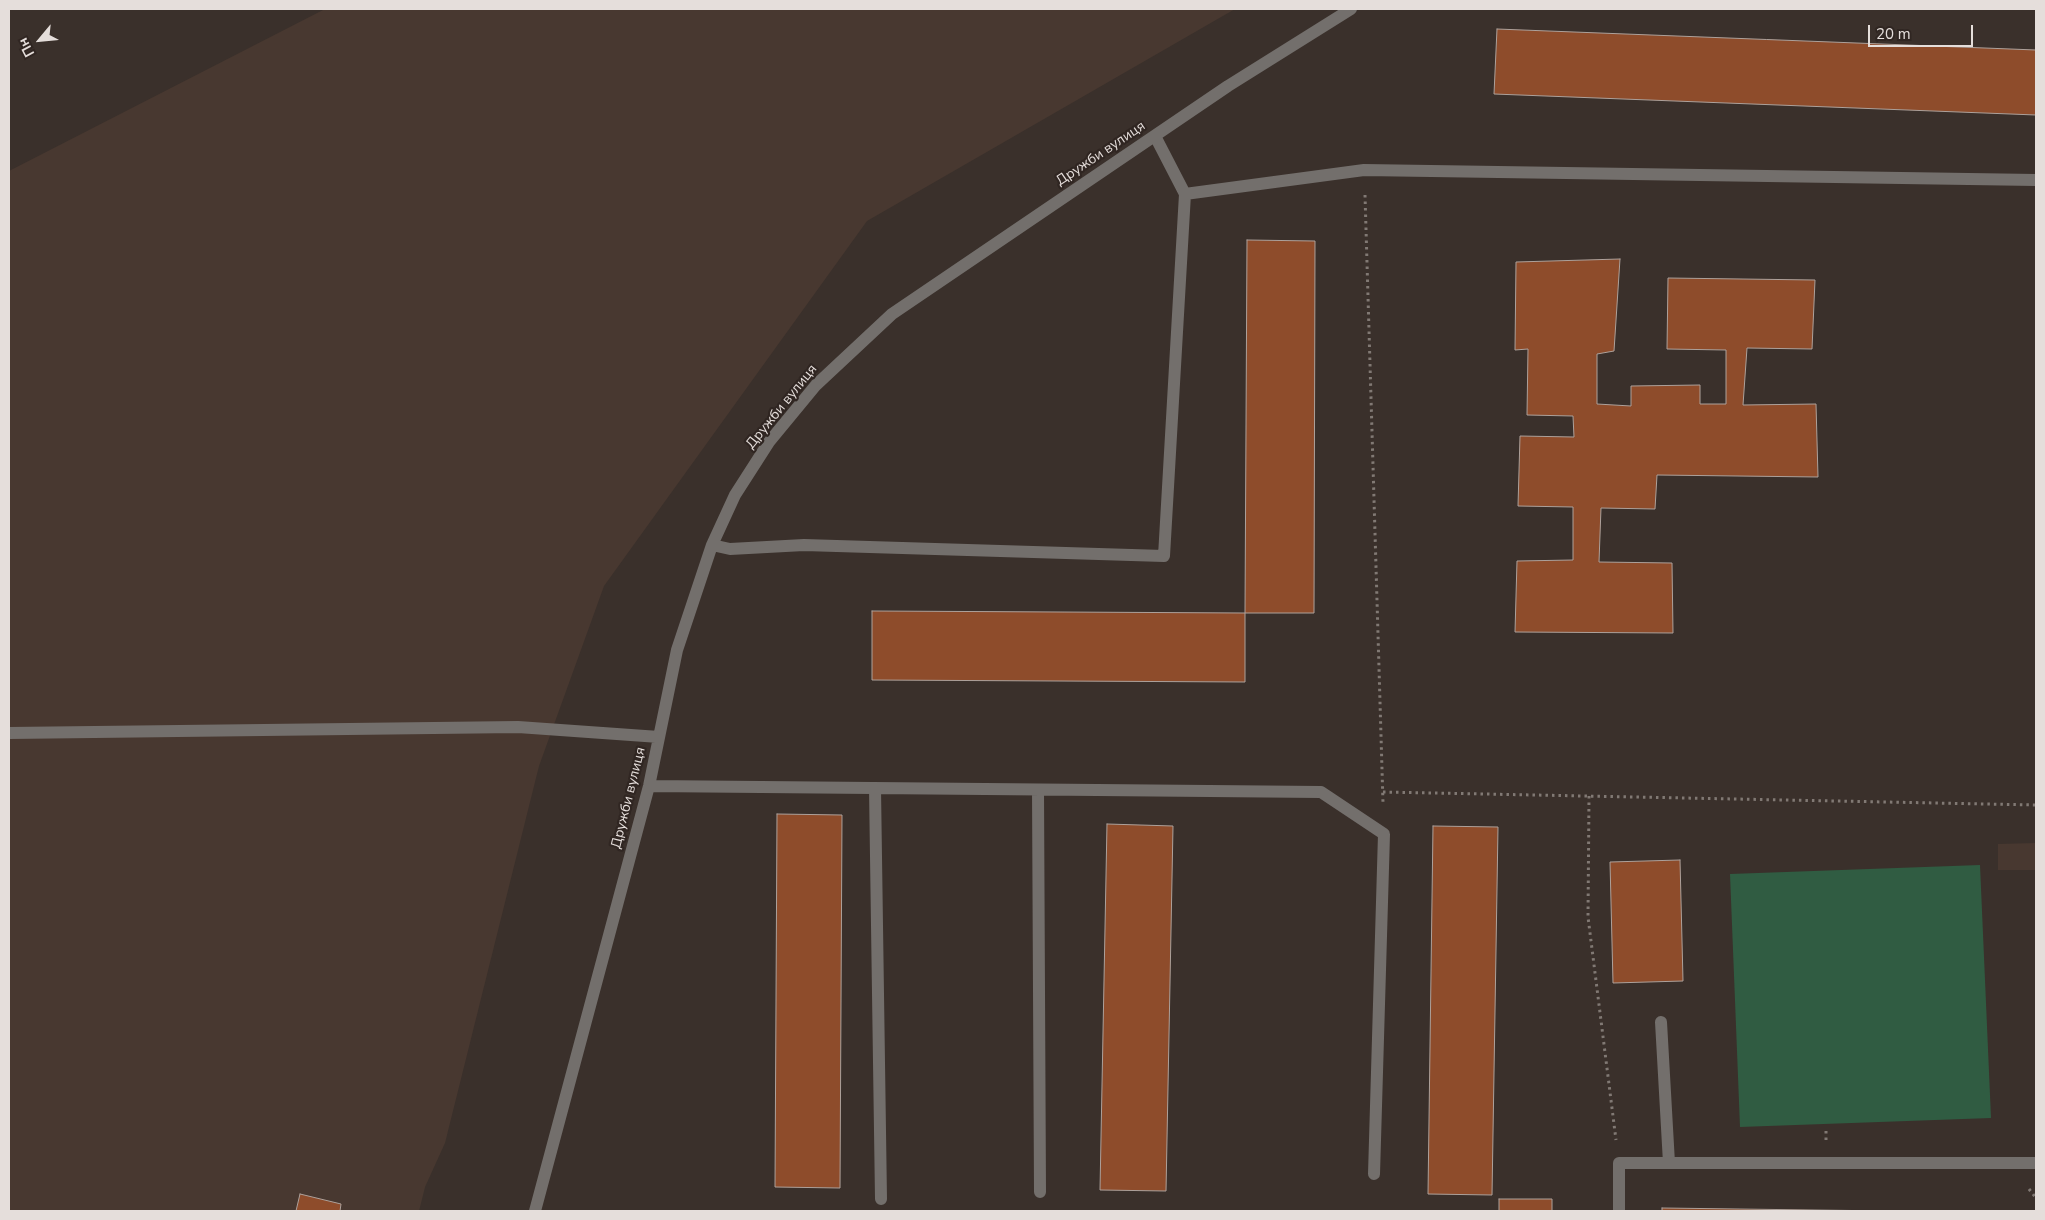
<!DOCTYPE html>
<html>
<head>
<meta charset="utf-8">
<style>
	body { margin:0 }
	#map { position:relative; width:2045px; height:1220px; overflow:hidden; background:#3a302b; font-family:"Nunito Sans",sans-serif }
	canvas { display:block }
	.frame { position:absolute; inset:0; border:10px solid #e5dedb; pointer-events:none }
	.north { position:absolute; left:15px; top:15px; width:50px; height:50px; -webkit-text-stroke:4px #302622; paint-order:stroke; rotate:242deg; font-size:14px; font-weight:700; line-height:20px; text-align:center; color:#e5dedb }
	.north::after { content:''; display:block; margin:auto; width:18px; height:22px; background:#e5dedb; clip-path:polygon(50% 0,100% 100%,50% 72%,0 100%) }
	.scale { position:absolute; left:1868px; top:25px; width:105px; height:22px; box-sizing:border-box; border:2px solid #e5dedb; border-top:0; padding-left:6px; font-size:15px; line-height:18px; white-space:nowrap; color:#e5dedb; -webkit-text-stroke:4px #302622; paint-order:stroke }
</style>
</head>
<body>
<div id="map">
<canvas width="2045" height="1220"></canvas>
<div class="frame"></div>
<div class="north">Пн</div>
<div class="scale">20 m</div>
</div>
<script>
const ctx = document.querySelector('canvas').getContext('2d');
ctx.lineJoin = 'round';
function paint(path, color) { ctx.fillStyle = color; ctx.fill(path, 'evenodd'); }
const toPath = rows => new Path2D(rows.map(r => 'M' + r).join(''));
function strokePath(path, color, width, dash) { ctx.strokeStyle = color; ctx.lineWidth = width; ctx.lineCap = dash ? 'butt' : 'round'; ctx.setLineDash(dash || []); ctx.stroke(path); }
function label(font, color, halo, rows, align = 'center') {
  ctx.font = font + ' "Nunito Sans",sans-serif'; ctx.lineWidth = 4.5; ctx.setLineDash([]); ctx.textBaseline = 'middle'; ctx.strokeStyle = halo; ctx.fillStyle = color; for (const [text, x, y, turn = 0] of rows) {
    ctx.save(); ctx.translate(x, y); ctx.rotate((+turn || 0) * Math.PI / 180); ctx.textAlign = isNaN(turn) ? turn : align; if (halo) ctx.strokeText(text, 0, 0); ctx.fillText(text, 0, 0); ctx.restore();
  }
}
paint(toPath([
	[325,9,1235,9,867,221,604,586,539,766,445,1143,425,1187,419,1211,9,1211,9,171],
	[2036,843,2036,870,1998,870,1998,844]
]), '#483830');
paint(toPath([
	[1980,865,1991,1118,1740,1127,1730,874]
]), '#305c42');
const building = toPath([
	[1497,29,2036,50,2036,115,1494,94,1497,29],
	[1247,240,1315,241,1314,613,1245,613,1247,240],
	[1620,259,1614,351,1597,354,1597,404,1631,406,1631,386,1700,385,1700,404,1726,404,1726,350,1667,349,1668,278,1815,280,1812,349,1747,348,1743,405,1816,404,1818,477,1657,475,1655,509,1601,508,1599,562,1672,563,1673,633,1515,632,1517,561,1573,560,1573,507,1518,506,1520,436,1574,437,1573,416,1527,415,1528,349,1515,350,1516,262,1620,259],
	[872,611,1245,613,1245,682,872,680,872,611],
	[777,814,842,815,840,1188,775,1187,777,814],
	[1107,824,1173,826,1166,1191,1100,1190,1107,824],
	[1433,826,1498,827,1492,1195,1428,1194,1433,826],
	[1680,860,1683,981,1613,983,1610,862,1680,860],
	[300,1194,341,1204,340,1211,296,1211,300,1194],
	[1499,1199,1552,1199,1552,1211,1499,1211,1499,1199],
	[1662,1208,1890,1211,1662,1211,1662,1208]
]);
paint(building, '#8e4c2b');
strokePath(building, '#ada19b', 1);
strokePath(toPath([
	[1365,195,1383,803],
	[1383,792,2036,805],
	[1589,796,1588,917,1616,1140],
	[1826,1131,1826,1140],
	[2029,1189,2036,1198]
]), '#817974', 3, [2.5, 4]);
strokePath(toPath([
	[1155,136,1185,194],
	[712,545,730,549,804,545,1164,556,1185,194,1364,170,2036,180],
	[9,733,518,727,659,737],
	[649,786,1321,792,1384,834,1374,1174],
	[875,788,881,1199],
	[1038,790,1040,1192],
	[1661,1022,1669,1163],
	[535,1211,649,786,677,650,712,545,735,495,769,442,816,385,892,314,1228,86,1351,9],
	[1619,1211,1619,1163,2036,1163]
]), '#736f6c', 12);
label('14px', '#e5dedb', '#302622', [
	["Дружби вулиця",1101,154,-34],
	["Дружби вулиця",782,407,-51],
	["Дружби вулиця",629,798,-76]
]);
</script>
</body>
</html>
